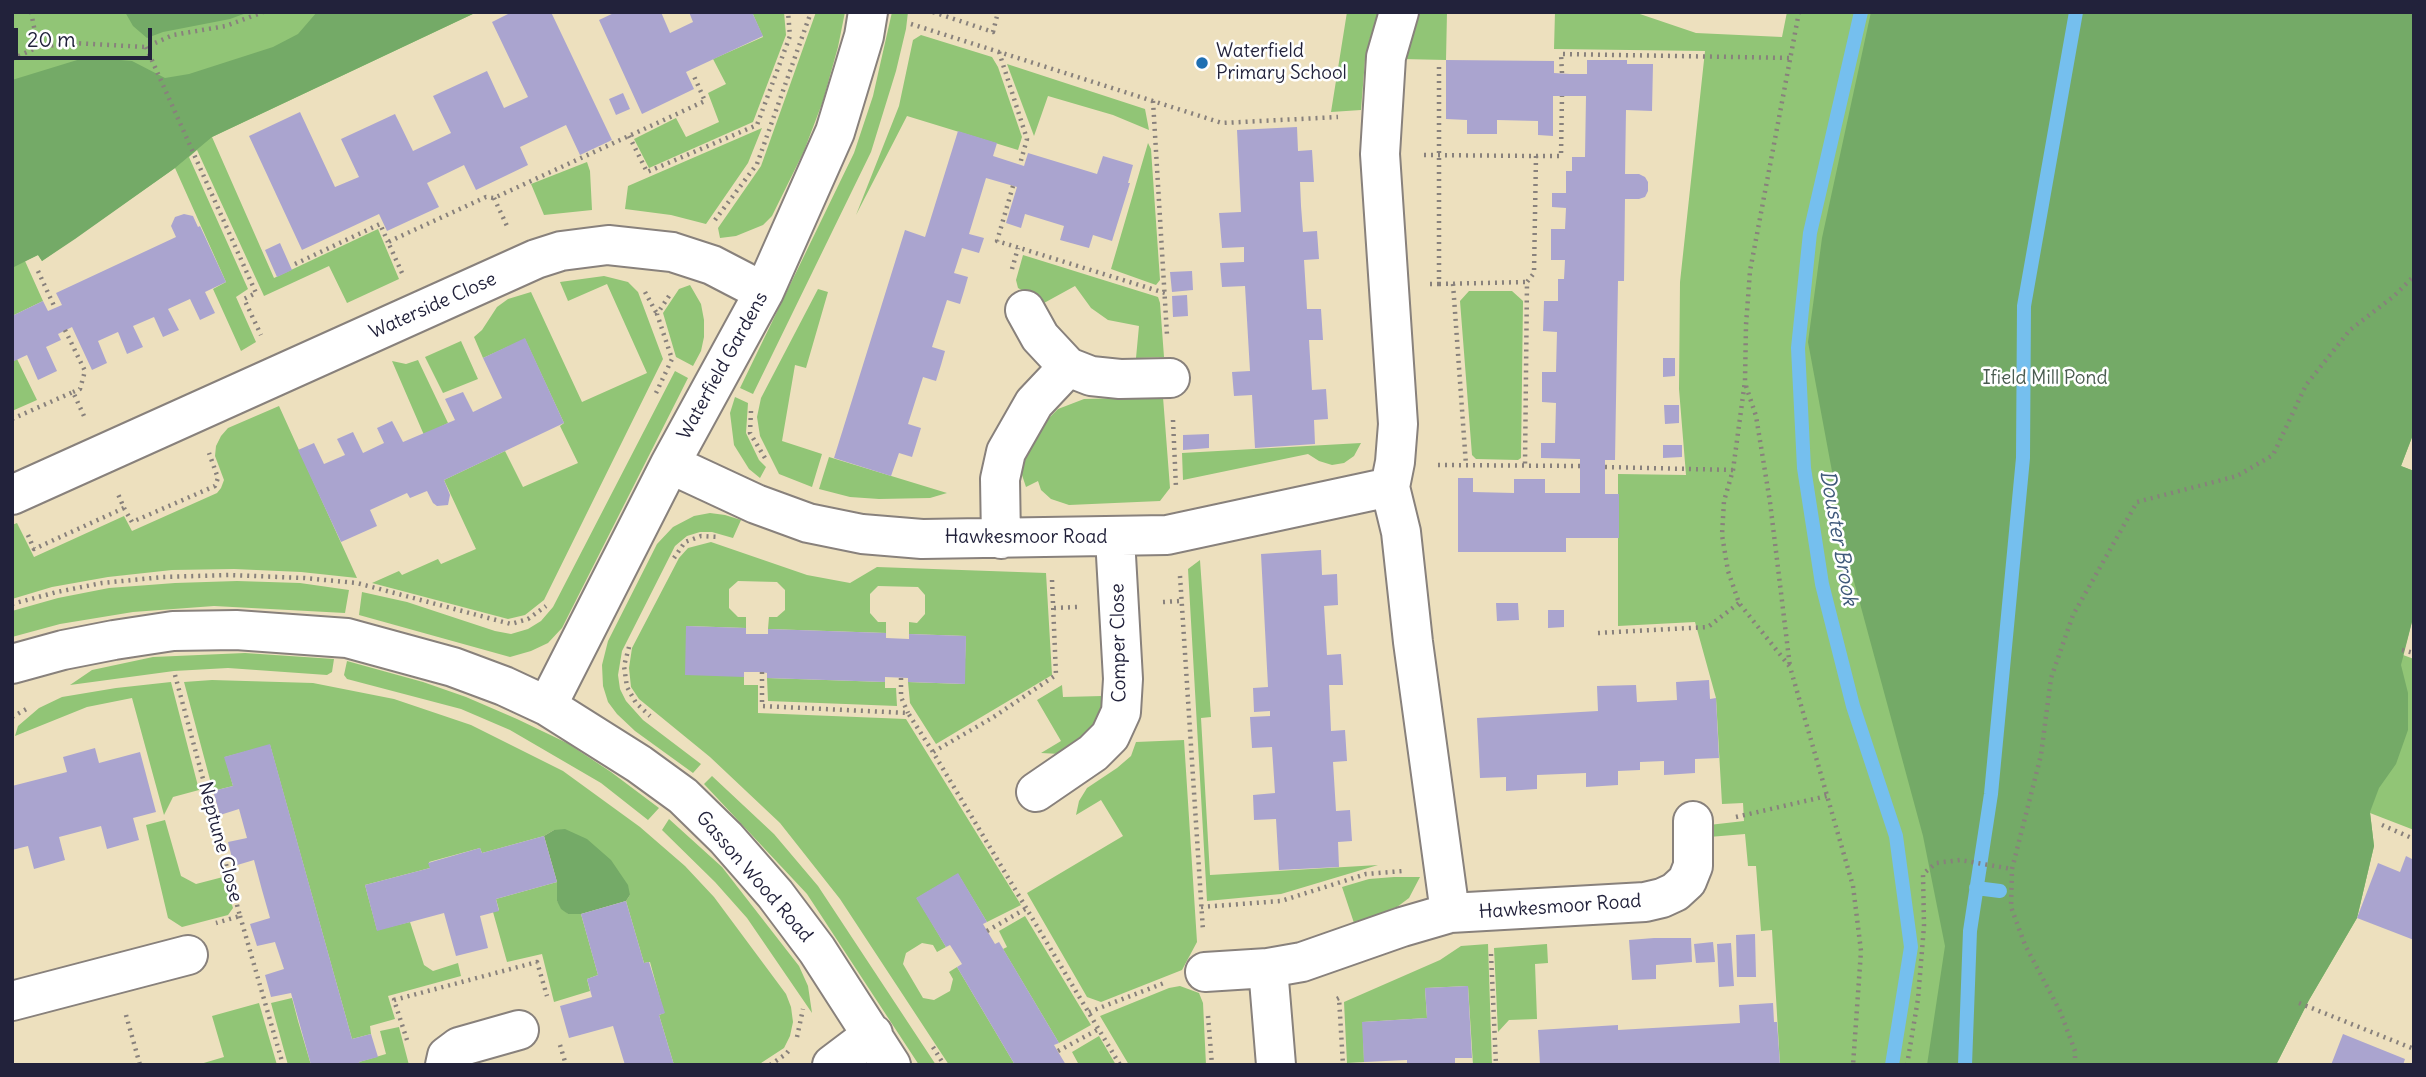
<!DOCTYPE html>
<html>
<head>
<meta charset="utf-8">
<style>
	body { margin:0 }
	#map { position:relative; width:2426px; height:1077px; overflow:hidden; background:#ede0be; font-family:Delius,sans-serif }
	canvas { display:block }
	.frame { position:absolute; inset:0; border:14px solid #22223b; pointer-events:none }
	.scale { position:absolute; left:14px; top:28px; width:138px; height:32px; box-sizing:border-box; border:4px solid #22223b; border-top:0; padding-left:9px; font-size:21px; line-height:24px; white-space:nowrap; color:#22223b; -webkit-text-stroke:5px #fff; paint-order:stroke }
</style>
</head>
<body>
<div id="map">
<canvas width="2426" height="1077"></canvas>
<div class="frame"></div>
<div class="scale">20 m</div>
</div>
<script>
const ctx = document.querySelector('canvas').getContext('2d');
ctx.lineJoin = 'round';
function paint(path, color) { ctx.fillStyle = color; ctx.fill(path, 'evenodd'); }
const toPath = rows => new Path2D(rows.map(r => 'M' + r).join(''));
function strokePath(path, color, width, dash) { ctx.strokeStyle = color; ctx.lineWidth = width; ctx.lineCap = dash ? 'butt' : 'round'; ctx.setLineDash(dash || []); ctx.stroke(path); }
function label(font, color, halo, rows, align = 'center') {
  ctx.font = font + ' Delius,sans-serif'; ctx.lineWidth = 5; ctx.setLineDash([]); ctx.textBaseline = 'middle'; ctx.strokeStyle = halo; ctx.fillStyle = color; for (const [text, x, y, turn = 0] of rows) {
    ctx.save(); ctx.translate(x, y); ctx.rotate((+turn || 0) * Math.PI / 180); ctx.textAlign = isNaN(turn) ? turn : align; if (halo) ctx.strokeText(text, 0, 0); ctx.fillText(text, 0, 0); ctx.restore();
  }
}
paint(toPath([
	[12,12,477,12,212,137,274,278,378,229,399,279,347,303,329,266,264,296,197,150,189,157,248,289,236,297,256,342,241,351,213,289,226,282,175,168,42,261,38,255,25,261,43,301,12,316],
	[752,12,784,12,786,35,753,122,649,168,634,139,676,118,686,137,719,122,708,93,726,84,713,59,763,37],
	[816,12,845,12,838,47,823,101,804,151,772,216,763,225,736,236,720,238,718,228,761,166],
	[892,12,908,12,906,29,896,71,871,152,753,394,740,388,854,153,873,96],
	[1347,12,1384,12,1370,38,1365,60,1361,110,1331,112],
	[1414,12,1447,12,1446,60,1402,59],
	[1555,12,1634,12,1696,33,1782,37,1787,12,2414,12,2414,432,2401,466,2414,471,2414,614,2403,655,2414,659,2414,830,2370,813,2374,846,2357,918,2309,1000,2276,1065,1780,1065,1772,930,1761,931,1756,866,1748,866,1745,834,1709,837,1709,825,1744,821,1743,803,1722,804,1716,698,1695,622,1618,626,1618,474,1686,475,1679,389,1680,282,1705,51,1554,49],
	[921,35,992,57,998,67,1022,137,1018,150,907,116,856,215,899,106,913,40],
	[1007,64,1145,109,1149,130,1113,115,1048,96,1034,136],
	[762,128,748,163,706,224,671,215,625,209,628,186],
	[1148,143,1151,149,1160,280,1156,285,1111,269],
	[587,162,590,171,592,210,544,215,531,184],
	[1023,255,1158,297,1160,303,1164,357,1136,358,1139,326,1108,320,1091,308,1075,286,1044,303,1018,288,1016,280],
	[604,276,628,282,638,292,663,359,544,600,525,615,508,619,372,583,399,571,402,575,438,559,441,564,476,549,444,480,505,451,523,487,578,463,560,426,564,423,525,339,483,358,474,337,482,330,497,307,508,299,531,292,582,402,647,373,607,284,568,301,560,282],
	[690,285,701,304,704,320,704,337,701,351,693,366,676,357,663,313,679,289],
	[818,289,828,292,806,368,795,365,782,441,822,454,812,487,779,474,760,436,757,417,761,398,773,375],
	[1469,291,1512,291,1523,301,1521,458,1518,460,1476,459,1472,455,1460,301],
	[461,341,478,379,443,393,425,357],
	[17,359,37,400,12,411,12,362],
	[418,360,448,423,424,435,392,361,406,364],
	[675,371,688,378,562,628,548,643,531,651,510,657,359,615,362,592,407,602,495,631,511,634,528,629,541,621,553,607],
	[735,397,748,403,746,433,759,460,766,467,760,478,749,469,734,445,730,413],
	[1163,397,1170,488,1160,501,1069,505,1051,499,1041,490,1038,481,1026,487,1022,475,1022,463,1041,426,1058,409,1084,399],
	[279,406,357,578,301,572,234,569,172,570,108,577,52,587,12,599,12,525,17,523,34,557,124,516,132,531,217,493,221,488,224,480,215,456,216,446,221,436,228,428],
	[1361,443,1354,456,1344,463,1332,465,1319,461,1308,454,1183,480,1182,453],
	[829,457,947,493,930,498,879,499,850,497,819,489],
	[710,513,725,515,741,520,733,538,712,532,700,532,687,536,675,546,622,651,618,675,620,689,626,701,643,720,701,764,693,773,635,731,617,714,608,702,603,686,602,665,608,641,657,544,673,527,694,516],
	[711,542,807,575,850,583,877,567,1046,573,1052,675,936,744,910,703,908,682,964,684,966,636,909,634,909,622,917,623,925,614,925,595,918,587,878,586,870,594,870,613,878,622,886,622,886,633,768,629,769,617,777,617,785,610,785,590,777,582,738,581,729,589,729,608,738,617,746,617,746,628,686,626,744,677,744,685,758,685,758,713,906,719,1021,905,987,922,958,874,917,898,946,947,937,952,933,945,922,943,906,953,903,964,923,998,934,1000,950,991,953,979,949,972,957,967,1015,1065,949,1065,840,899,780,823,710,757,639,699,631,687,629,668,632,648,679,558,688,548],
	[1200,560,1211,717,1201,718,1210,875,1378,865,1281,894,1207,901,1188,569],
	[237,581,300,583,349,590,345,613,214,606,133,612,60,624,12,637,12,611,58,598,109,588,175,583],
	[245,653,334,659,332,672,327,675,228,668,174,671,70,685,92,670,153,657],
	[347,661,423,682,466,697,517,719,567,743,611,772,659,808,648,820,601,783,510,730,461,709,347,679,344,675],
	[767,678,885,682,885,688,896,688,897,706,768,701],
	[212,680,313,683,394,699,471,725,563,771,640,827,685,866,714,897,786,994,791,1007,793,1022,790,1036,784,1048,758,1065,674,1065,659,1015,664,1013,650,962,644,963,626,901,630,895,554,830,544,836,482,853,480,848,429,862,430,868,365,885,377,930,410,922,424,965,433,971,458,963,461,976,388,996,395,1019,370,1026,371,1034,352,1039,270,745,225,757,233,786,213,791,184,682],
	[171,682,199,790,173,797,164,815,132,698,87,707,15,736,18,726,39,708,62,697,116,688],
	[1062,685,1063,697,1102,696,1103,716,1097,730,1060,754,1041,753,1061,741,1037,700],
	[1184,740,1197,942,1182,970,1101,1002,1087,997,1027,893,1123,836,1101,800,1076,815,1079,801,1087,788,1117,768,1131,756,1136,742],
	[712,776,774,834,818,886,936,1065,919,1065,807,894,704,784],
	[669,819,722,867,799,966,808,986,812,1013,747,918,715,882,662,830],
	[165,820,181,876,196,884,223,877,233,908,228,915,182,927,168,918,146,825],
	[1394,877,1420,877,1409,898,1397,907,1354,923,1342,887,1369,879],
	[557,882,557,901,568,914,581,914,598,975,587,979,590,991,554,1002,542,954,507,962,493,912,499,910,496,899],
	[1025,916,1091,1025,1059,1043,1003,949,1007,947,999,931],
	[1488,944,1492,1065,1473,1065,1468,986,1425,988,1427,1018,1363,1022,1364,1062,1347,1063,1344,1002,1440,960,1461,946],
	[1547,944,1548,963,1535,964,1537,1019,1509,1020,1498,1032,1494,948],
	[1180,986,1199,993,1203,1003,1206,1065,1129,1065,1100,1016,1169,988],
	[292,998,298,1021,311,1065,288,1065,271,1003],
	[259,1003,277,1065,197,1065,224,1057,212,1016],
	[399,1027,409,1065,360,1065,359,1062,386,1054,380,1031],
	[1099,1036,1116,1065,1079,1065,1072,1052]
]), '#91c576');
paint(toPath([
	[125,12,249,12,230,19,163,32,147,38,133,26],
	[317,12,477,12,212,137,175,168,75,239,42,261,38,255,12,268,12,80,87,57,132,61,165,78,189,74,273,47,298,34],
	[1871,12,2414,12,2414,432,2401,466,2414,471,2414,614,2401,665,2408,693,2408,730,2396,764,2379,788,2370,812,2374,846,2357,918,2309,1000,2276,1065,1927,1065,1945,946,1923,836,1849,563,1808,342,1822,238],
	[565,829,587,839,611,860,628,885,630,895,626,901,581,914,568,914,561,909,557,901,557,882,544,836,554,830]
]), '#74aa67');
strokePath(toPath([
	[1861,12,1810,233,1798,348,1804,468,1822,584,1853,706,1896,836,1911,947,1892,1065],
	[1976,888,2000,891],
	[1965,1065,1970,931,1991,794,2023,458,2024,306,2076,12]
]), '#75bfee', 14);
paint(toPath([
	[512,12,551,12,612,140,580,155,566,125,520,147,528,165,476,190,464,165,427,183,439,207,387,231,379,214,302,250,249,136,300,112,335,187,359,177,341,139,395,114,413,151,430,143,451,133,433,96,487,71,504,108,528,97,492,22],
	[616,12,661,12,670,33,693,22,689,12,752,12,763,36,686,72,694,89,642,114,599,20],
	[1446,60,1554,61,1554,73,1570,74,1587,74,1587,60,1627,60,1627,64,1653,64,1652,111,1626,110,1625,174,1639,174,1645,177,1648,182,1648,191,1645,197,1639,199,1625,199,1624,281,1618,281,1615,460,1605,460,1605,494,1619,494,1619,538,1566,538,1566,552,1458,552,1458,478,1473,478,1473,492,1514,493,1514,479,1545,479,1545,493,1580,493,1580,459,1541,458,1541,443,1555,443,1556,403,1542,402,1542,372,1556,372,1557,332,1543,331,1544,301,1558,301,1558,279,1564,279,1565,260,1551,260,1551,229,1565,229,1566,208,1552,207,1552,193,1566,193,1566,171,1572,171,1572,157,1585,157,1586,96,1553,96,1553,136,1538,135,1538,121,1497,120,1497,134,1467,134,1467,120,1446,119],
	[623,93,630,109,616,115,609,99],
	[1297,127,1298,151,1312,150,1314,182,1300,182,1301,206,1303,232,1317,231,1319,259,1304,260,1307,309,1321,309,1323,340,1309,340,1312,390,1326,389,1328,419,1314,420,1315,444,1255,448,1252,395,1234,396,1232,372,1250,371,1245,286,1222,287,1220,263,1244,262,1244,247,1222,248,1219,213,1241,212,1237,130],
	[958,131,997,143,993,156,1024,166,1028,153,1097,174,1103,156,1133,165,1128,183,1130,183,1112,241,1093,235,1089,248,1060,240,1064,226,1025,214,1021,228,1006,223,1017,187,986,178,969,234,984,238,979,253,962,248,954,273,968,277,964,291,960,304,947,300,932,347,945,351,941,365,936,381,923,377,908,424,921,428,912,457,899,453,891,476,834,458,905,230,925,237],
	[184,214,193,216,198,227,200,226,226,282,205,292,215,313,200,320,190,299,168,309,179,330,163,337,154,317,133,326,143,347,127,354,118,332,98,341,107,363,92,370,72,327,58,334,61,340,46,347,57,371,38,380,27,355,12,362,12,316,43,301,48,311,62,305,56,293,176,237,171,226,175,217],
	[280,243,292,270,277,277,265,250],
	[1192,271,1193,290,1172,292,1170,272],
	[1187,295,1188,316,1173,317,1172,296],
	[525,338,564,423,444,480,450,495,448,505,437,506,433,503,427,491,410,498,407,493,370,510,377,526,341,542,298,450,314,443,324,464,345,455,337,439,353,432,363,453,384,443,377,428,392,421,403,442,455,420,445,399,463,392,473,412,502,398,483,358],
	[1663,358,1675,358,1675,376,1663,377],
	[1664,405,1679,405,1679,423,1665,424],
	[1209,434,1209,448,1183,450,1183,435],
	[1663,445,1682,445,1682,457,1663,458],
	[1321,550,1322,575,1337,574,1338,605,1324,606,1327,655,1341,654,1343,685,1329,685,1331,731,1345,730,1347,761,1333,762,1336,811,1350,810,1352,841,1338,842,1339,867,1279,870,1276,819,1254,820,1253,795,1275,793,1272,747,1252,748,1250,717,1270,716,1270,711,1254,712,1253,688,1268,687,1261,554],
	[1496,603,1518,603,1519,620,1497,621],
	[1548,610,1564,610,1564,627,1548,628],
	[686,626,746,628,746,634,768,634,768,629,886,633,886,638,909,639,909,634,966,636,965,684,908,682,908,678,885,677,885,682,767,678,767,673,762,672,744,672,744,677,685,675],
	[1709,680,1710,699,1716,698,1719,758,1695,759,1695,773,1664,775,1664,761,1640,762,1640,770,1618,771,1618,785,1586,787,1586,773,1537,775,1537,789,1506,791,1506,777,1480,778,1477,718,1598,711,1597,686,1636,685,1637,702,1677,700,1676,682],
	[270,744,352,1039,371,1034,378,1057,359,1062,360,1065,311,1065,291,993,271,997,265,975,284,969,275,942,257,946,250,924,270,918,262,890,254,860,234,866,228,842,247,838,239,809,220,815,213,791,233,786,224,757],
	[95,748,99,763,140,752,156,812,133,818,139,840,107,849,101,826,59,837,65,860,34,869,28,846,12,850,12,786,67,772,63,757],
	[544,836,557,882,496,899,499,911,480,916,488,948,456,956,444,913,377,931,365,885,430,868,428,863,480,848,482,853],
	[2406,856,2414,860,2414,940,2357,918,2378,863,2400,872],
	[958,873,987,922,983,924,995,944,999,942,1059,1043,1054,1045,1066,1065,1015,1065,957,967,962,964,950,945,946,947,916,898],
	[626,901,644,963,649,962,665,1013,659,1015,674,1065,625,1065,613,1026,569,1038,560,1006,592,997,587,979,598,975,581,914],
	[1755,934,1756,977,1737,977,1736,935],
	[1654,938,1691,938,1692,962,1656,965,1656,979,1632,980,1629,940],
	[1713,942,1715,962,1696,963,1694,944],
	[1731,943,1734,986,1719,987,1717,944],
	[1468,986,1472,1058,1455,1058,1455,1065,1407,1065,1407,1060,1364,1062,1362,1022,1427,1018,1425,988],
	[1773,1003,1774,1022,1777,1022,1780,1065,1540,1065,1538,1030,1618,1025,1618,1030,1740,1023,1739,1005],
	[2343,1034,2405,1059,2403,1065,2331,1065]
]), '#aaa4cf');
const minor = toPath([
	[1025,310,1040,337,1068,367,1091,376,1120,379,1170,378],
	[670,464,756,504,808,523,862,534,922,539,1167,535,1390,487],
	[12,495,536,259,561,251,608,245,672,252,712,265,764,292],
	[1001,539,1000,479,1006,452,1034,403,1068,367],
	[12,664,63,650,114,640,173,631,236,630,347,638,453,667,504,686,547,706,639,764,683,796,726,838,775,894,817,950,891,1065],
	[547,706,670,464,764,292,835,132,864,36,868,12],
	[1036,792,1093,753,1110,736,1121,712,1123,679,1115,538],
	[1450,913,1645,902,1662,898,1675,892,1687,881,1693,866,1693,821],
	[1268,968,1276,1065],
	[1205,972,1268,968,1302,962,1402,927,1450,913,1413,642,1401,532,1390,487,1395,462,1398,424,1380,154,1386,57,1399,12],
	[12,1001,188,955],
	[445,1065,447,1056,459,1047,519,1030],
	[832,1065,873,1034]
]);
strokePath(minor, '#88817c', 42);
strokePath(toPath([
	[31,12,38,47],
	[933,12,993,32,998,12],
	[1799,12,1750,271,1746,325,1745,381,1733,470,1724,501,1722,535,1728,571,1739,603,1790,667,1853,886,1861,951,1853,1065],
	[911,24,1222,123,1338,117],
	[146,47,256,293,244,299,261,335],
	[999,52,1027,139,1020,164],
	[12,59,38,47,73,43,146,47,173,35,226,26,263,12],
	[1562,73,1561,54,1791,58],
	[1153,101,1167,335],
	[629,136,647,172,757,125,790,36,788,12],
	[1424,155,1536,156,1534,273,1527,282,1525,465],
	[1536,156,1561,156,1562,96],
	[1013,186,997,241,1165,293],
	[494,198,507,226],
	[715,220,757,164,811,12],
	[295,264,380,224,388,242],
	[1012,269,1018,248],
	[38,271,55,308],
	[402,273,388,242,486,197,494,198,705,101,693,74],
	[1430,284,1439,284,1439,66],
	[1439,284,1527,282],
	[1453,284,1466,465],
	[645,292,657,314],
	[669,296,657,314,672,359],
	[65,330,85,371,80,389,73,392],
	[1746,386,1756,416,1770,502,1790,667],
	[656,393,672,359],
	[751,411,750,433,765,458],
	[12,419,73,392,84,416],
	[1173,420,1176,488],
	[1438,465,1580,466],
	[1605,467,1733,470],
	[124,508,132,522,215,486,218,478,209,453],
	[28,535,34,549,124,508,118,494],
	[674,558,685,542,701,536,719,537],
	[1180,576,1203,931],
	[1052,580,1056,675,992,718,933,752,1120,1065],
	[1163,602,1181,601],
	[12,604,57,592,102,583,163,577,229,575,304,578,357,583,511,624,528,619,546,606],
	[1054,608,1077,607],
	[1598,633,1708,627,1739,603],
	[629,647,624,666,627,687,636,703,650,716],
	[2402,650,2414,653],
	[762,672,762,706,908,713,933,752],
	[175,675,240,916,216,923],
	[901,678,901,697,908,713],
	[12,717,30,707],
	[1736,817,1827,796],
	[2382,825,2414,839],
	[1201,907,1281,901,1366,874,1403,871],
	[240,916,283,1065],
	[987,931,1027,908],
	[1491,954,1496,1065],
	[1337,999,1339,998,1343,1065],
	[2299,1003,2414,1049],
	[1089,1012,1164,983],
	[126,1015,140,1065],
	[1208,1016,1212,1065],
	[797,1037,803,1009],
	[407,1040,394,1000,537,962,547,996],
	[560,1045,566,1065],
	[933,1047,944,1065],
	[1058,1051,1099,1029],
	[770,1065,786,1054,791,1048],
	[1907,1065,1918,999,1924,926,1923,874,1936,863,1960,860,2012,869],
	[2075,1065,2075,1051,2060,1011,2025,945,2011,907,2012,869,2041,755,2051,678,2073,615,2137,502,2237,476,2273,455,2306,385,2350,330,2394,296,2414,276]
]), '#88817c', 4.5, [2, 5]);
strokePath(minor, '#fff', 38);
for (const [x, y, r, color] of [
	[1202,63,7,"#1f6fb2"]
]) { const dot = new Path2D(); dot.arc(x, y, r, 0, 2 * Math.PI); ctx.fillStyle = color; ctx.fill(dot); strokePath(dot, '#fff', 2.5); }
label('19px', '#22223b', '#fff', [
	["Waterfield",1216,52],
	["Primary School",1216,74]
], 'left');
label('19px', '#22223b', '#fff', [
	["Waterside Close",433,306,-24],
	["Waterfield Gardens",723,366,-61],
	["Hawkesmoor Road",1026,538],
	["Comper Close",1119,643,-91],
	["Neptune Close",220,842,75],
	["Gasson Wood Road",754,877,49],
	["Hawkesmoor Road",1560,907,-4]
]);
label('19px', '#495b50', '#fff', [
	["Ifield Mill Pond",2045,379]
]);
label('italic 21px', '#3f597a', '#fff', [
	["Douster Brook",1838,538,80]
]);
</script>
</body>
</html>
